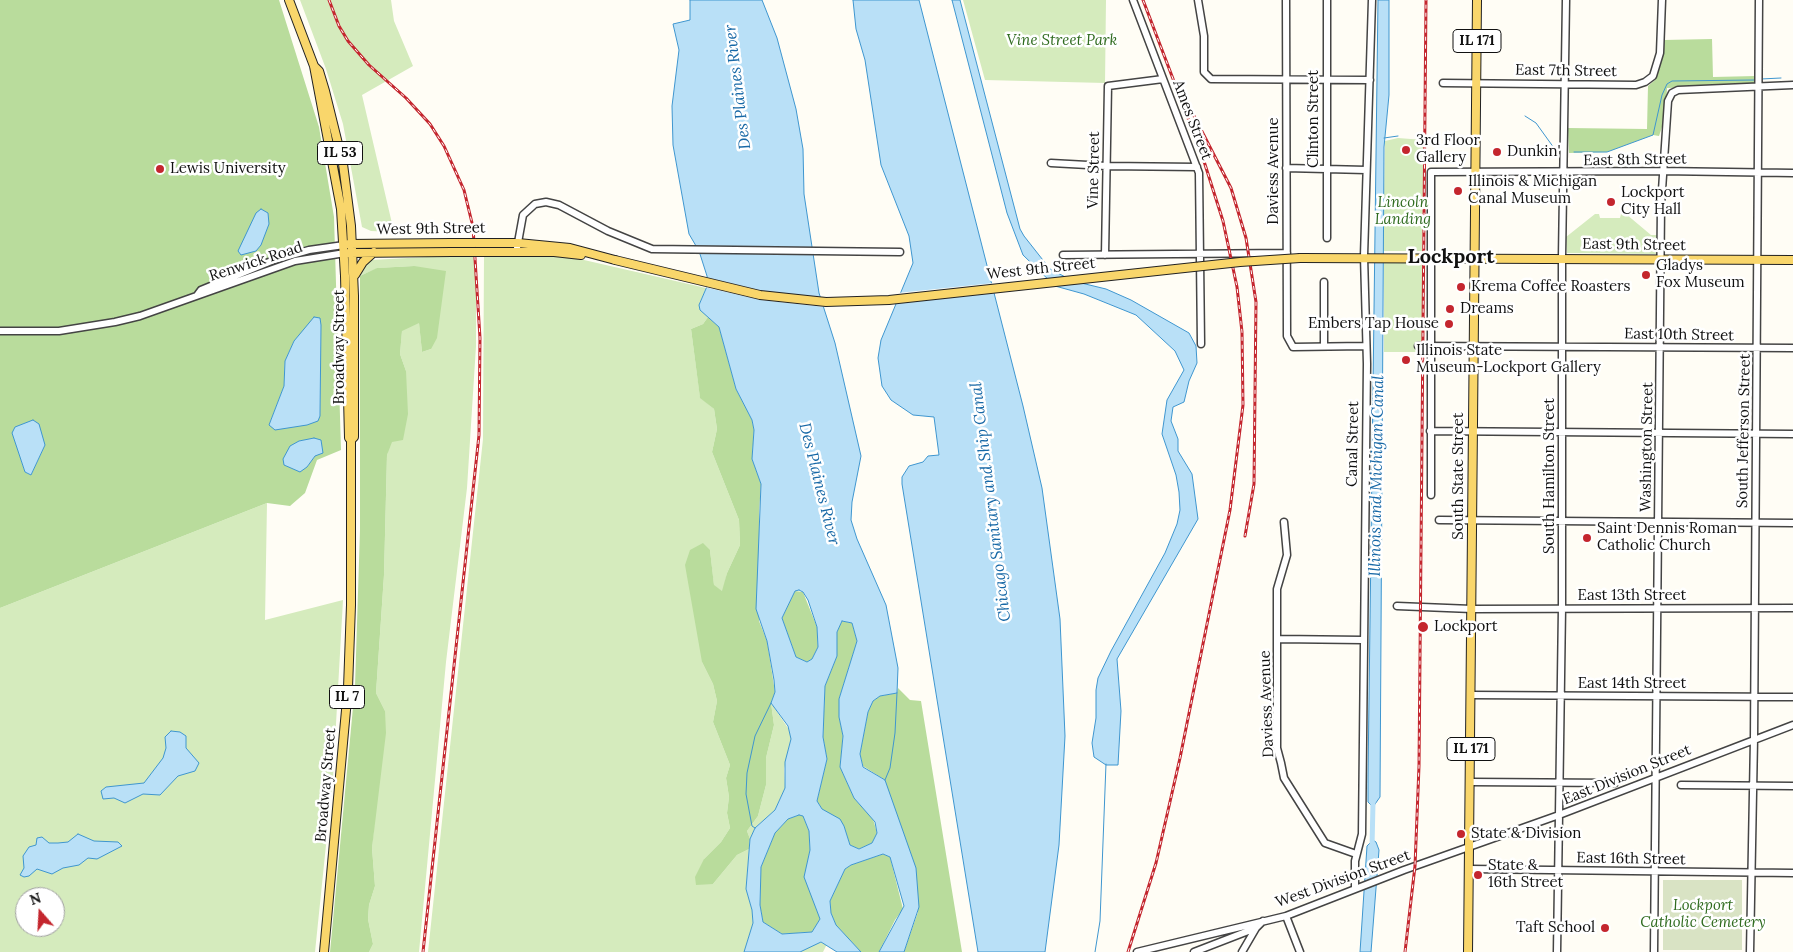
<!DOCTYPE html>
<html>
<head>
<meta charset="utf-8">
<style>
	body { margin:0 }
	#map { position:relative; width:1793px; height:952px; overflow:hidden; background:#fffdf5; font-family:Lora,serif }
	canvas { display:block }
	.north { position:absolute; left:15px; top:887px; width:50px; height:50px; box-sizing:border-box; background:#fff; border:1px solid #a0a0a0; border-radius:50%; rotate:341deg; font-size:14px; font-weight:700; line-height:20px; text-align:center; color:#111 }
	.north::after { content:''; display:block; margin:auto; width:18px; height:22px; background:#c4262e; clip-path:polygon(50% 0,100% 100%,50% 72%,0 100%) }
</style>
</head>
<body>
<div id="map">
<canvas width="1793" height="952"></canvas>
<div class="north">N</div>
</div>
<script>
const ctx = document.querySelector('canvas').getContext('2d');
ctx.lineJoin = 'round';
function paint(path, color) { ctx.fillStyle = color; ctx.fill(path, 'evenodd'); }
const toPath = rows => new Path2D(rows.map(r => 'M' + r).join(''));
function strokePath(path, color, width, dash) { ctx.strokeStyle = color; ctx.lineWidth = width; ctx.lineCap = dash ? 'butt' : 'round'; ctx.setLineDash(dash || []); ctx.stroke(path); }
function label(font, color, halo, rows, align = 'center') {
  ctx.font = font + ' Lora,serif'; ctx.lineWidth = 5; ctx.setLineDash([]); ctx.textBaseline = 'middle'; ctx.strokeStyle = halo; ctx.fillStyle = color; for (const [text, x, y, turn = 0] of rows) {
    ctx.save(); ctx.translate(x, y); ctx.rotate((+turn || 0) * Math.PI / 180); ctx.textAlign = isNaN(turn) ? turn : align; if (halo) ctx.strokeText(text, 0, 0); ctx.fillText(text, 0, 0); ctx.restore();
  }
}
paint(toPath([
	[300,0,391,0,394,21,413,66,362,95,394,232,371,231,362,227,343,124,326,69],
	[963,0,1106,0,1105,83,985,80],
	[1398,138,1424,140,1422,251,1383,251,1385,141],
	[1595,214,1599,214,1600,218,1620,218,1621,214,1626,214,1651,235,1658,235,1658,254,1567,253,1566,237],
	[464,255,473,255,476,272,476,346,467,488,446,662,419,952,369,952,373,944,368,919,369,905,375,886,372,848,385,711,376,693,384,575,387,455,406,371,400,354,402,330,419,322,422,352,431,349,414,266,378,268,360,276,361,267,371,260],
	[484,255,545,255,584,260,706,288,699,305,708,317,703,324,691,329,700,397,714,409,717,429,712,452,739,520,740,545,727,573,723,592,714,586,710,550,702,662,713,684,717,701,713,722,730,765,726,778,729,797,727,813,730,828,721,842,704,859,713,884,737,855,749,849,746,889,752,910,753,923,744,952,428,952,483,439],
	[1384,262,1422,262,1422,352,1384,352],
	[267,503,265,620,343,600,333,777,315,952,0,952,0,608],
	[25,897,55,897,55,927,25,927],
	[771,703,790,731,791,739,784,769,785,788,775,810,755,828,750,839,747,831,758,816,766,785,766,758,774,725],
	[817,942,827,944,823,952,800,952]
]), '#d5ebbd');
paint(toPath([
	[0,0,279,0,319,127,334,217,341,450,317,460,305,493,290,506,267,503,0,608],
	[321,325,320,416,307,425,269,425,284,386,285,361,294,341,305,330],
	[307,440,315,456,307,467,299,441],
	[45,445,31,475,25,472,21,460],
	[1712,39,1713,77,1756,76,1756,85,1667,88,1665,127,1662,127,1659,136,1653,135,1607,152,1569,153,1568,128,1647,129,1648,86,1655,80,1660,67,1664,40],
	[414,266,446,271,437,338,431,349,422,352,419,323,402,331,400,354,406,371,408,414,403,440,392,442,387,455,384,575,376,693,385,711,386,733,372,848,375,886,369,905,368,919,373,944,369,952,330,952,355,686,360,530,360,276,377,268],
	[708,317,719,327,736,389,752,420,754,430,752,459,761,484,759,513,759,621,767,641,775,692,771,703,774,725,766,758,766,785,758,816,747,831,750,839,749,849,737,855,713,884,696,885,695,877,704,859,721,842,730,828,727,813,729,797,726,778,730,765,713,722,717,701,713,684,702,662,685,565,690,550,703,543,710,550,714,585,722,591,727,573,740,545,739,520,712,452,717,429,714,409,700,398,691,329,703,324],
	[795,591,803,592,817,627,818,647,812,659,807,662,796,657,782,618],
	[842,621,852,623,857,641,839,699,839,717,843,736,840,767,854,798,873,819,877,833,872,843,859,849,850,845,844,826,822,809,817,801,827,759,823,737,825,686,837,656,837,632],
	[898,688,910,700,921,701,962,952,904,952,918,912,885,780,863,766,860,754,868,712,873,701,880,696,897,693],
	[799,815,803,816,809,831,810,850,805,875,820,919,812,932,782,934,763,922,760,905,761,867,775,833,788,819],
	[883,854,890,857,903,909,895,920,879,952,861,952,836,925,831,913,830,901,845,869,851,865]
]), '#b9dc9c');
paint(toPath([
	[1663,880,1742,880,1742,950,1663,950]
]), '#d9e3c4');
const water = toPath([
	[690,0,762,0,777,38,796,109,803,149,804,194,819,293,835,343,861,456,852,502,851,520,857,539,886,605,898,668,897,693,880,696,873,701,868,712,860,754,863,767,885,780,916,868,919,907,904,952,879,952,904,906,890,857,883,854,851,865,845,869,830,901,831,913,836,925,861,952,837,952,821,942,800,952,744,952,753,923,752,910,746,889,750,839,755,828,775,810,785,788,785,762,791,739,788,726,771,703,775,692,774,680,767,641,756,609,761,484,752,459,754,430,752,420,736,389,719,327,700,310,699,305,708,284,707,276,699,251,689,234,673,145,672,106,679,50,673,24,690,20,690,0],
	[799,590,803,592,808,600,817,627,818,647,812,659,807,662,796,657,782,618,795,591,799,590],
	[842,621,852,623,857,641,839,699,839,717,843,736,840,767,854,798,875,822,877,833,872,843,859,849,850,845,844,826,840,819,822,809,817,801,827,759,823,737,825,686,837,656,837,632,842,621],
	[799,815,803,816,809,831,810,850,804,877,820,919,812,932,782,934,763,922,760,905,761,867,775,833,788,819,799,815],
	[853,0,919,0,1023,406,1042,488,1060,619,1065,736,1059,845,1045,952,978,952,902,484,902,477,909,466,923,462,928,456,939,455,934,417,913,415,891,400,882,386,878,358,881,340,913,263,909,236,881,165,865,60,856,29,853,0],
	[952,0,960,0,1020,229,1024,236,1050,269,1073,281,1106,289,1131,300,1189,333,1196,346,1197,363,1189,381,1184,402,1173,407,1171,421,1178,439,1178,451,1192,474,1198,519,1117,659,1121,711,1118,765,1106,765,1094,757,1092,743,1096,718,1096,690,1098,678,1111,651,1165,553,1177,524,1180,510,1179,492,1176,475,1162,434,1167,400,1184,370,1175,351,1136,315,1084,294,1055,286,1023,255,1007,213,952,0],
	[1378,0,1389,0,1389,95,1384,147,1380,797,1373,807,1368,802,1368,777,1378,0],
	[261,209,268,213,269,224,261,245,256,251,241,255,238,251,256,213,261,209],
	[314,317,320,318,321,325,320,416,318,421,307,425,275,430,269,425,284,386,285,361,294,341,314,317],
	[33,420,39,424,45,445,31,475,25,472,12,433,15,427,33,420],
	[314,438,321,440,323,453,315,456,307,467,300,472,284,465,283,459,290,446,299,441,314,438],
	[171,731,180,732,186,736,186,748,199,763,195,771,178,776,160,795,143,794,125,803,114,798,103,799,101,791,106,787,144,783,163,758,166,748,165,737,171,731],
	[78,834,94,841,118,842,122,846,97,859,88,858,79,865,63,868,52,874,37,869,29,876,24,877,20,875,24,868,23,856,29,847,36,845,37,838,42,837,49,843,58,843,68,842,78,834],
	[1373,840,1376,842,1379,850,1371,952,1360,952,1367,846,1373,840]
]);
paint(water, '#b9e0f7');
strokePath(water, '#3f96cf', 1);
paint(toPath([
	[705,277,763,291,822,297,824,307,761,300,704,287],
	[994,283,997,293,893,304,898,293]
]), '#fffdf5');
strokePath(toPath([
	[1761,79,1781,78],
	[1525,116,1536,123,1554,148],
	[1384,138,1398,136],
	[1574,152,1607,152,1653,135,1662,95,1667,84,1672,81,1755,80],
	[885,780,890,768,895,733,897,693],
	[755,828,752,826,746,794,747,773,755,736,771,703],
	[1095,952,1100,921,1106,764]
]), '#3f96cf', 1);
strokePath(toPath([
	[1372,847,1373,803]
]), '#b9e0f7', 5);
const minor = toPath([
	[1133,0,1199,173,1201,344],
	[1198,0,1204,36,1204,72,1211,79,1370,80],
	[1286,0,1287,336,1293,347,1365,346],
	[1443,83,1636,85,1645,82,1653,76,1660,53,1662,0],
	[1051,163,1106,166,1197,167],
	[1286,168,1366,170],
	[1327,238,1327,0],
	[517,248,523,215,535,204,546,202,559,205,608,231,652,249,900,252],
	[1063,255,1287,253],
	[1105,255,1108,86,1163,79],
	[1324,282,1324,346],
	[198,294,201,290,274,260,309,250,344,245],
	[0,331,59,331,115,322,140,316,295,261,345,253],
	[1418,346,1793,348],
	[1430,431,1793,434],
	[1431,495,1431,172,1662,171,1793,173],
	[1439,520,1793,523],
	[1284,522,1287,555,1277,589,1277,748,1281,763,1284,778,1325,843,1356,854],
	[1397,606,1472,609,1793,608],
	[1278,639,1363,640],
	[1471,695,1793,697],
	[1471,782,1615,783],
	[1681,785,1793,786],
	[1470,869,1793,873],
	[1355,889,1355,861,1362,834,1367,364,1364,256,1372,0],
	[1286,916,1300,952],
	[1137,952,1286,916,1404,870,1559,815,1793,725],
	[1194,952,1256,928,1263,921],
	[1242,952,1256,928],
	[1557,952,1562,608,1562,257,1566,0],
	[1654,952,1661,205,1668,101,1672,93,1678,90,1793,85],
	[1750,952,1754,739,1759,0]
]);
const major = toPath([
	[289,0,314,66,341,209,345,276,349,438,351,440],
	[314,66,319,71,325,91,343,164,351,226,354,296,354,437,351,440,351,605,348,688,324,952],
	[475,243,518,243,570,248,615,260],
	[349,244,451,243],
	[493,252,554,252,581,255],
	[349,253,452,252],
	[1300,258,1793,260],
	[355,275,363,262,374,252],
	[1468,952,1477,0]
]);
strokePath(minor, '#444', 9);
strokePath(major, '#222', 10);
strokePath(minor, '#fff', 6);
strokePath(major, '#f9d66b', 8);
const rail = toPath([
	[329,0,339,26,348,41,369,65,406,98,430,124,444,146,464,190,473,227,480,338,479,435,423,952],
	[1193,114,1231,188,1246,238,1256,302,1254,484,1245,536],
	[1128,952,1156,863,1180,758,1230,510,1243,405,1242,332,1237,287,1223,221,1202,155,1143,0],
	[1405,952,1415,866,1419,766,1426,0]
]);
strokePath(rail, '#c4262e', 3);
strokePath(rail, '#fff', 1, [4]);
const majorBridge = toPath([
	[451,243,475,243],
	[452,252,493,252],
	[615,260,760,295,826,302,889,300,1240,262,1300,258]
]);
strokePath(majorBridge, '#222', 10, []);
strokePath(majorBridge, '#f9d66b', 8);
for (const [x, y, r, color] of [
	[1406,150,5,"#c4262e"],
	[1497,152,5,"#c4262e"],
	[160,169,5,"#c4262e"],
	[1458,191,5,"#c4262e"],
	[1611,202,5,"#c4262e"],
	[1646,275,5,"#c4262e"],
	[1461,287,5,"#c4262e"],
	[1450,309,5,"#c4262e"],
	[1449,324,5,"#c4262e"],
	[1406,360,5,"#c4262e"],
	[1587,538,5,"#c4262e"],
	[1423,627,6,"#c4262e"],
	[1461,834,5,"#c4262e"],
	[1478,875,5,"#c4262e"],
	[1605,928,5,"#c4262e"]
]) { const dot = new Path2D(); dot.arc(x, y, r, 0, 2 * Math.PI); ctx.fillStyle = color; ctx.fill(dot); strokePath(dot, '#fff', 2); }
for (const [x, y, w] of [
	[1477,41,48],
	[340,153,45],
	[347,697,35],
	[1471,749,48]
]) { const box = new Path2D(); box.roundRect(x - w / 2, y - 11.5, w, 23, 4); ctx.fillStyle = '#fff'; ctx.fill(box); strokePath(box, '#111', 1); }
label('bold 14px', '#111', null, [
	["IL 171",1477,41],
	["IL 53",340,153],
	["IL 7",347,697],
	["IL 171",1471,749]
]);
label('italic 15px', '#2f6b1f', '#fff', [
	["Vine Street Park",1062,41],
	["Lincoln",1403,203],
	["Landing",1403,220],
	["Lockport",1703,906],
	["Catholic Cemetery",1703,923]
]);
label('15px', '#111', '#fff', [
	["East 7th Street",1566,71,1],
	["Clinton Street",1314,119,-90],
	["Ames Street",1192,120,69],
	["East 8th Street",1635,160,-1],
	["Vine Street",1094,170,-89],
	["Daviess Avenue",1274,171,-90],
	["West 9th Street",431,229,-1],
	["East 9th Street",1634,245,1],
	["Renwick Road",256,262,-18],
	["West 9th Street",1041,269,-6],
	["East 10th Street",1679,335,1],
	["Broadway Street",340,347,-90],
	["South Jefferson Street",1744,431,-89],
	["Canal Street",1353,444,-89],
	["Washington Street",1647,447,-89],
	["South State Street",1459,476,-90],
	["South Hamilton Street",1550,476,-90],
	["East 13th Street",1632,596],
	["East 14th Street",1632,684],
	["Daviess Avenue",1267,704,-92],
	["East Division Street",1627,775,-22],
	["Broadway Street",326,785,-85],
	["East 16th Street",1631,859,1],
	["West Division Street",1343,879,-20]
]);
label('15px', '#111', '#fff', [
	["3rd Floor",1416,141],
	["Gallery",1416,158],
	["Dunkin'",1507,152],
	["Lewis University",170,169],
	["Illinois & Michigan",1468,182],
	["Canal Museum",1468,199],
	["Lockport",1621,193],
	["City Hall",1621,210],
	["Gladys",1656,266],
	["Fox Museum",1656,283],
	["Krema Coffee Roasters",1471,287],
	["Dreams",1460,309],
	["Embers Tap House",1439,324,"right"],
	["Illinois State",1416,351],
	["Museum-Lockport Gallery",1416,368],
	["Saint Dennis Roman",1597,529],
	["Catholic Church",1597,546],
	["Lockport",1434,627],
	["State & Division",1471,834],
	["State &",1488,866],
	["16th Street",1488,883],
	["Taft School",1595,928,"right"]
], 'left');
label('italic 16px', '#1768a6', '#fff', [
	["Des Plaines River",738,87,-97],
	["Illinois and Michigan Canal",1377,476,-89],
	["Des Plaines River",819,484,76],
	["Chicago Sanitary and Ship Canal",991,502,-97]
]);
label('bold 20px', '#111', '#fff', [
	["Lockport",1451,257]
]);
</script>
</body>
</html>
